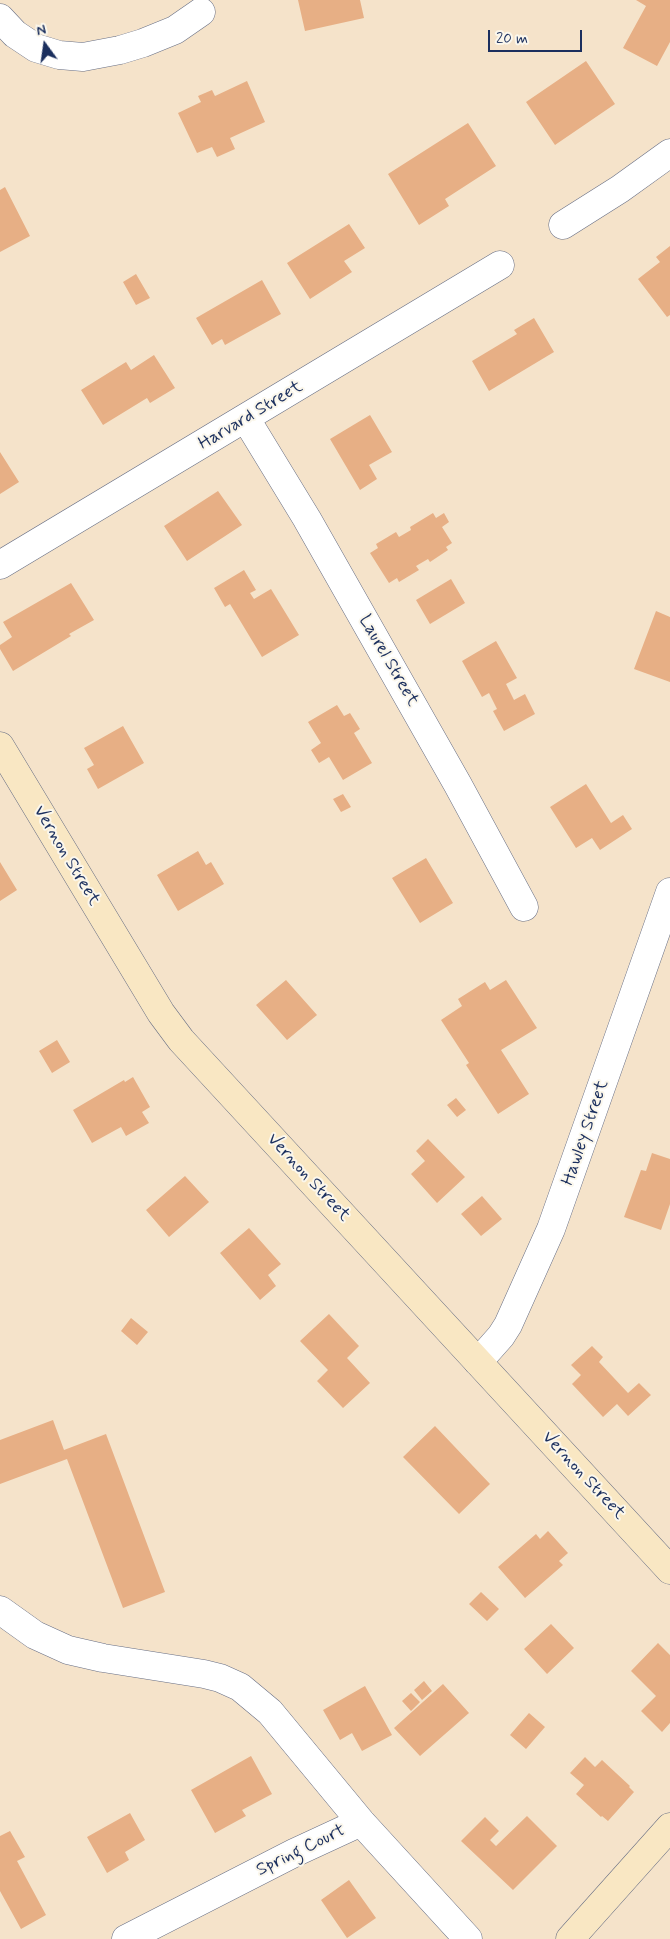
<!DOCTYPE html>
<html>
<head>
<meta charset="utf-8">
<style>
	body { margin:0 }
	#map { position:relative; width:670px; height:1939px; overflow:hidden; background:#f5e3ca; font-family:Mynerve,sans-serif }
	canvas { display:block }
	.north { position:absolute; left:20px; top:20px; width:50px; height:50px; -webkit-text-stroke:4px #fbf7ec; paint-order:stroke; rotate:346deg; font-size:14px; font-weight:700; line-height:20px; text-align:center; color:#1b2f5e }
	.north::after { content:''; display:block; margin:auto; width:18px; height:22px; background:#1b2f5e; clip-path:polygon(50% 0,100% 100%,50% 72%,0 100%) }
	.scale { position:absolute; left:488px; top:30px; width:94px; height:22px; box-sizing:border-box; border:2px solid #1b2f5e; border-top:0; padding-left:6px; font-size:15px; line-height:18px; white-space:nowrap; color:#1b2f5e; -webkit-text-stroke:4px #fbf7ec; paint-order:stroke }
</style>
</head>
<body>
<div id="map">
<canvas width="670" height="1939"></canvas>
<div class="north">N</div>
<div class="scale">20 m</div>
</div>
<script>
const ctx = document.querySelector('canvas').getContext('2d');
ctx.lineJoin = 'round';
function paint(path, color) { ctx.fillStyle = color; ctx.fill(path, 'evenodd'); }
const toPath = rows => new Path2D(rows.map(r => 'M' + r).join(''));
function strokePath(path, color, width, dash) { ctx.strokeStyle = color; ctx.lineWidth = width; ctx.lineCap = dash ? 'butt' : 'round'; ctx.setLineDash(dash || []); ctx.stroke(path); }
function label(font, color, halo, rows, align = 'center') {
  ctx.font = font + ' Mynerve,sans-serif'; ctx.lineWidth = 4; ctx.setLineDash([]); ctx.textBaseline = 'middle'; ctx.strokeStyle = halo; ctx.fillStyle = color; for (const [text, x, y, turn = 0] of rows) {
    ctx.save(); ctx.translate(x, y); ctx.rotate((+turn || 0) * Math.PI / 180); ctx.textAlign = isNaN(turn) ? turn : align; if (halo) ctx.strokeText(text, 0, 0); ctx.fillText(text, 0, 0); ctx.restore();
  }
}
paint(toPath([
	[298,0,360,0,364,18,305,31],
	[636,0,670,0,670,42,657,66,623,48,646,6],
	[586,61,615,104,555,145,526,102],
	[247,81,265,122,230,138,235,149,217,157,212,147,197,153,178,113,201,102,198,96,212,90,215,96],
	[468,123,496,166,445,199,449,206,419,225,388,174],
	[5,187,30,236,0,252,0,190],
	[349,224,365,248,344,261,352,272,310,299,287,263],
	[670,246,670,315,667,317,638,279,660,262,656,257],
	[136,274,150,298,136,305,123,282],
	[262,280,281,314,225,345,222,339,212,345,196,318],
	[534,318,554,352,489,391,472,361,517,334,514,330],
	[154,355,175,388,150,403,147,398,103,425,81,390,126,362,131,370],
	[370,415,392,452,369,465,377,479,360,490,330,439],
	[0,452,19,482,0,494],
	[218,491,242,525,187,561,164,526],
	[433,513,436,518,444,513,449,522,442,527,452,543,446,547,448,550,430,562,428,559,416,566,419,570,399,582,397,578,389,583,370,553,378,548,376,544,396,532,399,537,411,530,410,527],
	[244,570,256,590,250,593,254,599,271,589,299,635,262,657,230,604,225,607,214,588],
	[451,579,465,603,430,624,416,600],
	[71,583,94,620,69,634,71,636,13,671,0,649,0,645,12,637,3,622],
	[656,611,670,617,670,682,634,669],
	[496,641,517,678,506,684,514,700,525,694,535,714,504,731,493,711,497,709,489,693,482,697,462,661],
	[337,705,344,716,350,713,360,729,354,733,372,763,343,780,329,757,319,763,311,750,321,743,308,722],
	[123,726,144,763,98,789,87,769,94,765,84,748],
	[586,784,611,823,623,815,632,829,600,850,592,838,576,848,550,807],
	[343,794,351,807,341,812,333,799],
	[198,851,206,865,211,862,224,884,178,911,157,875],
	[426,858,453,903,420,923,392,878],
	[0,862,17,890,0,901],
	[286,980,317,1015,287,1040,256,1005],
	[506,980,537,1028,501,1050,529,1094,498,1114,466,1065,469,1063,441,1020,462,1006,458,999,485,982,490,990],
	[57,1040,70,1062,52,1073,39,1051],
	[133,1077,150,1107,142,1112,149,1123,126,1136,121,1127,92,1143,73,1110,124,1080,125,1082],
	[456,1098,466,1110,457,1117,447,1105],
	[428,1139,465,1177,437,1203,411,1174,425,1161,416,1151],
	[652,1153,670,1159,670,1204,661,1230,624,1217,641,1170,646,1171],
	[185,1176,209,1202,169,1237,146,1210],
	[482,1196,502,1219,481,1236,461,1214],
	[249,1228,281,1264,268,1275,276,1286,260,1300,220,1253],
	[329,1314,359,1346,347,1358,370,1383,343,1408,317,1381,328,1370,300,1341],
	[131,1318,148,1332,137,1345,121,1331],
	[592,1346,603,1357,599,1362,628,1393,639,1383,651,1395,628,1416,617,1404,603,1417,572,1384,581,1375,571,1365],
	[53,1420,64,1450,106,1434,165,1592,123,1608,67,1459,0,1484,0,1440],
	[435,1426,490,1484,459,1514,403,1457],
	[548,1531,568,1553,559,1561,563,1565,525,1598,498,1567,536,1534,540,1539],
	[481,1592,499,1609,487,1621,469,1604],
	[551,1624,574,1648,547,1674,524,1649],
	[658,1643,670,1655,670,1723,662,1732,641,1711,656,1696,631,1671],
	[424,1681,432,1691,422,1700,414,1690],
	[443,1684,469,1713,420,1756,394,1728],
	[365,1686,392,1735,362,1751,352,1733,340,1740,323,1710],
	[411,1693,420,1702,411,1711,402,1701],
	[529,1713,545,1727,526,1749,510,1735],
	[251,1756,272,1794,242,1810,246,1816,215,1833,191,1790],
	[585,1757,595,1767,602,1760,630,1786,629,1787,634,1792,608,1821,602,1816,601,1817,576,1794,584,1785,570,1773],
	[130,1813,145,1840,125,1852,129,1860,107,1873,87,1837],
	[527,1816,557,1846,513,1890,461,1841,485,1817,499,1831,490,1840,496,1846],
	[10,1831,25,1857,17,1861,46,1915,21,1929,0,1891,0,1836],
	[349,1880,376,1918,347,1938,321,1900]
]), '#e7af85');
const street = toPath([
	[0,18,15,34,36,48,59,55,83,57,120,50,143,43,175,30,201,12],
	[563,225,620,189,670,153],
	[246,419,307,519,458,785,524,907],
	[0,565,500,265],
	[478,1362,501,1336,508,1325,551,1229,670,892],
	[0,1610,35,1635,68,1650,103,1658,204,1674,220,1678,240,1687,270,1712,361,1822,468,1939],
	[126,1939,294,1853,361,1822]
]);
const secondary = toPath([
	[0,746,161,1013,181,1040,670,1570],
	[570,1939,670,1827]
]);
strokePath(street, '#676e84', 29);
strokePath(secondary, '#676e84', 29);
strokePath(street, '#fff', 28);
strokePath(secondary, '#f9e7c3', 28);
label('18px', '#1b2f5e', '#fbf7ec', [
	["Harvard Street",251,416,-31],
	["Laurel Street",388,661,60],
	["Vernon Street",66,856,59],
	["Hawley Street",586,1133,-71],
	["Vernon Street",308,1178,47],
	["Vernon Street",583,1476,47],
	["Spring Court",301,1851,-26]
]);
</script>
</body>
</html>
